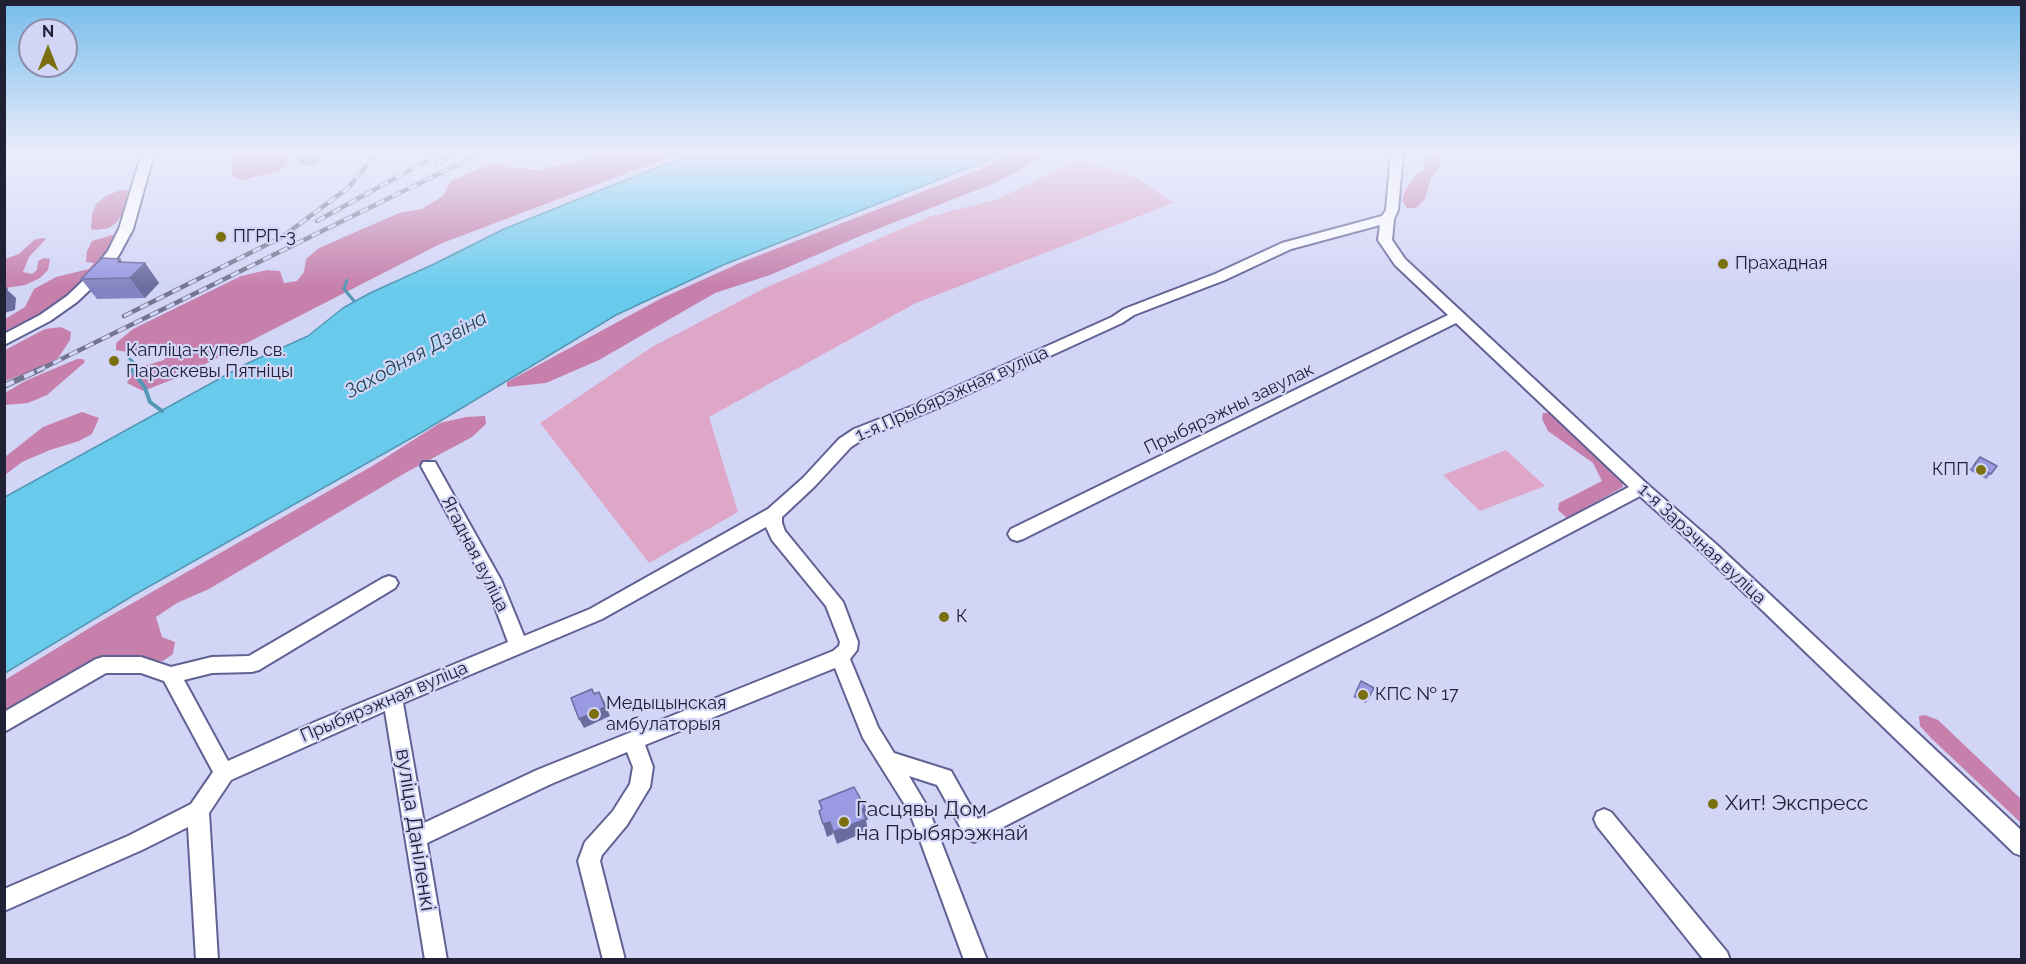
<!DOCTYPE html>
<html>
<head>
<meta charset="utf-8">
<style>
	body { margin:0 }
	#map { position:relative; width:2026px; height:964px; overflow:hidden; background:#d3d5f7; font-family:Raleway,sans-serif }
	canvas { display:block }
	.frame { position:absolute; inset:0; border:6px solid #212136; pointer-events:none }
	.north { position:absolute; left:18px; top:18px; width:60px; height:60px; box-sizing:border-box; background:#d3d5f7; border:2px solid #8c8daa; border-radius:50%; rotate:0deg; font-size:16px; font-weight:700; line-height:24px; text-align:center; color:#212136 }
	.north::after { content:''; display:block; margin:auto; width:21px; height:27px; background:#7b7010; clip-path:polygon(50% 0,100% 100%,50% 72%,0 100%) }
</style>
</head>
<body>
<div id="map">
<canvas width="2026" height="964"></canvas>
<div class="frame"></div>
<div class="north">N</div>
</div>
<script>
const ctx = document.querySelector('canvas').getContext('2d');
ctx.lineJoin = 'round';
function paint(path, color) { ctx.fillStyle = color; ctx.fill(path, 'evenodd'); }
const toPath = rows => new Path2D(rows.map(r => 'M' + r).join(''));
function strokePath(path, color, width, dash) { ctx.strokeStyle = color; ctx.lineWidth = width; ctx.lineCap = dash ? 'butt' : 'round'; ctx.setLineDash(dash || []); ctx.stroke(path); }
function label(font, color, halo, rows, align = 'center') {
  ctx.font = font + ' Raleway,sans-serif'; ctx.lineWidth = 4.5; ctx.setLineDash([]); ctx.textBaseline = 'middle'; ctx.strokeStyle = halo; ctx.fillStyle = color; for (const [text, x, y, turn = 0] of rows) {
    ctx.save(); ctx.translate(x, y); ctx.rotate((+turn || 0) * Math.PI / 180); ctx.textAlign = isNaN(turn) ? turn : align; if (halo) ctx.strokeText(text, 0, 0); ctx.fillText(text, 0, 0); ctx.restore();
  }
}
paint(toPath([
	[1080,160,1139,179,1173,203,916,303,709,417,738,512,649,563,540,423,652,347,765,288,929,217,998,199],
	[1506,450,1545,486,1480,511,1443,475]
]), '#dea7c8');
paint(toPath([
	[232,153,287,153,288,165,279,171,242,180,232,176],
	[609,153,680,153,440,244,184,375,143,391,127,383,134,369,164,360,170,346,162,346,137,354,116,350,116,343,133,329,241,276,267,270,280,271,284,283,297,281,304,272,306,259,319,248,399,213,422,209,443,196,451,181,493,162,508,167,540,170],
	[1013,153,1049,153,997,182,865,234,770,275,715,293,599,360,546,383,507,387,507,382,660,299,742,262,981,169],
	[1429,156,1437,156,1440,158,1439,167,1432,176,1425,199,1416,208,1407,208,1402,201,1405,191,1416,174,1424,171,1424,162],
	[120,190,127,190,128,198,123,213,116,223,109,228,96,230,91,229,92,214,96,204,106,196],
	[113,235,117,238,108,254,74,290,50,309,22,327,5,335,5,319,25,307,34,289,56,277,89,269,94,263,86,262,87,251,92,241],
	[42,238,46,239,29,257,23,272,32,274,37,270,38,261,44,258,50,259,48,270,40,278,25,285,5,288,5,259,19,254,34,240],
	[61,327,71,332,70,340,59,357,43,367,5,381,5,350,45,329],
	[77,359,83,359,85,362,47,395,28,403,5,405,5,393,25,381],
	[82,412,99,418,92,434,79,441,50,450,22,462,5,475,5,457,43,427],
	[1543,413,1553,413,1621,478,1623,487,1567,518,1558,510,1559,503,1602,481,1593,463,1548,431,1542,419],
	[485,416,486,424,472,437,407,472,209,589,177,603,156,617,162,637,175,642,173,654,163,661,114,660,79,669,5,710,5,680,96,624,374,465,440,423,466,417],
	[1925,715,1938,720,2021,799,2021,823,1931,738,1920,726,1919,716]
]), '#c680ab');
const water = toPath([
	[699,153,1006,153,723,265,616,315,422,432,134,595,5,673,5,497,246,364,308,336,343,308,370,293,432,265,504,229,668,163,699,153]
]);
paint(water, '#69cbec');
strokePath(water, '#5398b5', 1.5);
strokePath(toPath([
	[347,280,344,289,354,301],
	[129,358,133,362,130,364]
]), '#5398b5', 3);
strokePath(toPath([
	[131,369,145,388,150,402,162,411]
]), '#5398b5', 4);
const minor = toPath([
	[142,153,154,153,133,229,119,255,97,283,77,302,50,321,4,345,4,334,40,315,67,296,87,277,108,251,119,229,142,153],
	[1391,153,1403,153,1398,210,1394,219,1392,240,1405,259,1647,484,1717,545,2022,831,2022,856,2014,853,1705,555,1640,496,1394,626,974,842,967,839,937,785,909,776,928,808,987,960,964,960,910,813,863,738,835,668,645,745,653,767,650,787,627,825,602,855,600,861,625,960,603,960,578,861,585,842,613,811,630,784,633,767,627,752,551,784,427,843,447,960,425,960,385,711,231,780,209,813,218,960,196,960,188,827,142,850,4,911,4,889,128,836,191,804,213,772,164,681,141,673,106,673,4,732,4,712,96,659,103,657,141,657,171,667,212,657,249,656,383,578,389,576,395,578,398,583,395,588,259,670,252,672,212,673,184,680,228,761,315,722,508,642,487,586,421,466,423,462,435,462,501,580,524,636,590,609,768,509,803,478,839,439,854,429,918,404,1112,317,1124,309,1215,274,1282,243,1382,216,1386,210,1391,153],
	[1380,225,1378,240,1395,265,1448,315,1011,529,1008,534,1011,539,1017,541,1023,539,1456,323,1629,487,1382,616,978,819,951,771,894,753,878,727,850,659,857,650,858,642,843,602,785,531,782,523,782,517,815,486,851,447,866,437,928,412,1122,323,1134,315,1225,280,1291,249,1380,225],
	[766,527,772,540,826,606,840,642,839,646,833,651,537,770,424,823,403,703,602,619,766,527],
	[1604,809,1611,812,1727,952,1730,960,1704,960,1597,826,1594,819,1597,812,1604,809]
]);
strokePath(minor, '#616194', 4);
paint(minor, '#fff');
const railFar1 = toPath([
	[436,164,457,153],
	[317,221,441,153],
	[124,316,282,237,348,188,377,153],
	[37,371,481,153]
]);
const rail = toPath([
	[4,386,41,369]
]);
strokePath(railFar1, '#73748f', 4.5);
strokePath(rail, '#73748f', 6);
strokePath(railFar1, '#d3d5f7', 3, [9]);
strokePath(rail, '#d3d5f7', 4, [11]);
paint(toPath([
	[120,259,122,262,145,263,159,283,145,298,97,299,81,279],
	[1980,457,1991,474,1986,479,1969,470],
	[1361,681,1374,688,1366,703,1353,697]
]), '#8484c2');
paint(toPath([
	[308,153,324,153,317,155,319,162,302,166,296,157],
	[120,259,133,276,145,263,159,283,145,298,118,262],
	[4,287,16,298,15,310,4,313],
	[599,692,604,701,610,716,584,728,579,719],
	[865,807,868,820,866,820,868,831,837,844,833,832,862,809],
	[830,822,833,834,827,837,823,824]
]), '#6b6c9e');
const building = toPath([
	[295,153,308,153,296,157,295,153],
	[102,258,120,259,118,262,145,263,130,278,81,279,102,258],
	[7,288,6,300,4,300,4,289,7,288],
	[1980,457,1997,466,1991,474,1974,465,1980,457],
	[1361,681,1374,688,1368,699,1356,692,1361,681],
	[592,689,594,694,599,692,605,707,579,719,571,698,592,689],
	[854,787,865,807,862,809,866,819,833,832,830,822,823,824,819,811,822,809,819,801,854,787]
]);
paint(building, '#999ae1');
strokePath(building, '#6b6c9e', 1.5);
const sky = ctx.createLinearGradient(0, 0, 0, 288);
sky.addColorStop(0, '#75bdea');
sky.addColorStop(0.53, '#ebecfb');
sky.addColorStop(1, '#ebecfb00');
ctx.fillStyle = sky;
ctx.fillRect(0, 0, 2026, 288);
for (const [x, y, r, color] of [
	[221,237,6,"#7b7010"],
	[1723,264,6,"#7b7010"],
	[114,361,6,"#7b7010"],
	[1981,470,6,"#7b7010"],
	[944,617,6,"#7b7010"],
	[1363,695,6,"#7b7010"],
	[594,714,6,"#7b7010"],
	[1713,804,6,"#7b7010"],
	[844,822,6,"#7b7010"]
]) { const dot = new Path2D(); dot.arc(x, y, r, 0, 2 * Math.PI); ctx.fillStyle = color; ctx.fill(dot); strokePath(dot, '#d3d5f7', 2); }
label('18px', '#212136', '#d3d5f7', [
	["ПГРП-3",233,237],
	["Прахадная",1735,264],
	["Капліца-купель св.",126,351],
	["Параскевы Пятніцы",126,372],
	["КПП",1969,470,"right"],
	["К",956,617],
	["КПС № 17",1375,695],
	["Медыцынская",606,704],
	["амбулаторыя",606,725]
], 'left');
label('18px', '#212136', '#d3d5f7', [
	["1-я Прыбярэжная вуліца",952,394,-24],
	["Прыбярэжны завулак",1229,409,-26],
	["1-я Зарэчная вуліца",1702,544,43],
	["Ягадная вуліца",475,554,63],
	["Прыбярэжная вуліца",384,702,-23]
]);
label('italic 20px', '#1e4957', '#d3d5f7', [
	["Заходняя Дзвіна",416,355,-29]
]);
label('21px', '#212136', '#d3d5f7', [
	["Хит! Экспресс",1725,804],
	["Гасцявы Дом",856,810],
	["на Прыбярэжнай",856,834]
], 'left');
label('21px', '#212136', '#d3d5f7', [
	["вуліца Даніленкі",415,830,81]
]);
</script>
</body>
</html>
